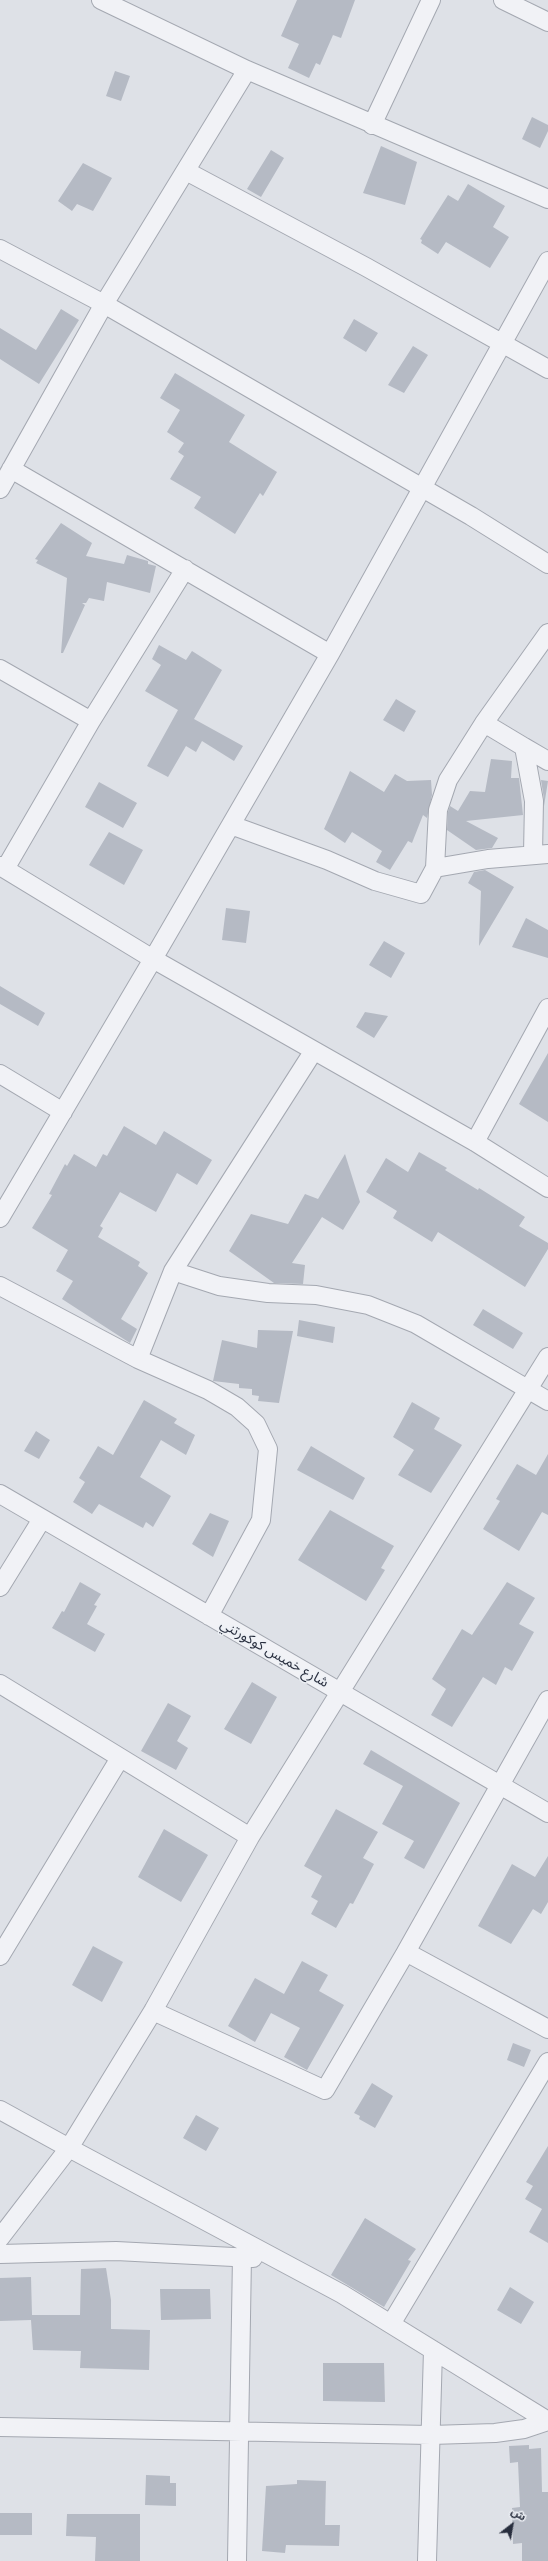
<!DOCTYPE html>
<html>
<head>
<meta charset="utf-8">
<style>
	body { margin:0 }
	#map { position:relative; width:548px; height:2561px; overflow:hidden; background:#dee1e7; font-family:Roboto,"Noto Sans Arabic",sans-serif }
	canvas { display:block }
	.north { position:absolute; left:492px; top:2505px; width:40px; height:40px; -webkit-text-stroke:3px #edf0f5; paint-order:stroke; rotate:31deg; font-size:11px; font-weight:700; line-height:16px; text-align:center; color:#282e3e }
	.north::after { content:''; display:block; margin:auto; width:14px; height:18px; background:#282e3e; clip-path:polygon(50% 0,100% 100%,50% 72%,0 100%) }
</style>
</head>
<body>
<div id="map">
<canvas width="548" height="2561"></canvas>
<div class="north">ش</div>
</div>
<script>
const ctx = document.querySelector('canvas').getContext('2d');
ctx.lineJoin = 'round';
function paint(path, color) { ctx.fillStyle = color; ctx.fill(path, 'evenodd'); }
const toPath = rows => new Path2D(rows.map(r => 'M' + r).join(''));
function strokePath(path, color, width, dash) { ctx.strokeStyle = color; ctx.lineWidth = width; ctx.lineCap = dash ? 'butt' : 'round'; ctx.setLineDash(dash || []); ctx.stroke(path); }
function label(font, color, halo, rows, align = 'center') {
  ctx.font = font + ' Roboto,"Noto Sans Arabic",sans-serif'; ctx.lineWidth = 3; ctx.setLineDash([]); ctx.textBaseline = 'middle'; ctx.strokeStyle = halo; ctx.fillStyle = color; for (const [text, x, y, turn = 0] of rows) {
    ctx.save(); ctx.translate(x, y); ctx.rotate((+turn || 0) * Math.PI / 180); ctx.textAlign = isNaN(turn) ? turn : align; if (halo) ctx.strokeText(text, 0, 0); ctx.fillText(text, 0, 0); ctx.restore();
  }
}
paint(toPath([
	[297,0,355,0,341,38,333,35,320,65,316,63,309,78,288,68,299,44,281,36],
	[115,71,130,76,121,101,106,96],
	[532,117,548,125,548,131,540,148,522,139],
	[381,146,417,162,405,205,363,193],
	[271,150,284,158,261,197,247,189],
	[83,163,112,178,93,211,77,204,72,211,58,201],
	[468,184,505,206,493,227,509,237,490,268,446,242,438,254,421,243,422,240,420,239,448,195,458,201],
	[61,309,79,320,39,384,0,359,0,328,36,350],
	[354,319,378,333,366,352,343,338],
	[413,346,428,355,404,393,388,385],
	[175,373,245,415,229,442,277,472,263,496,260,493,235,534,194,508,201,497,170,479,184,456,178,452,184,443,167,432,180,410,160,398],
	[61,523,92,543,86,556,124,564,127,555,148,561,148,564,156,566,150,593,107,582,104,601,89,598,86,603,82,603,85,605,63,653,61,653,67,578,36,563,38,560,35,559],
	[159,645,186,660,192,651,222,670,194,719,243,746,234,761,202,741,196,752,186,746,168,777,147,766,178,710,145,691,161,665,152,659],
	[396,699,416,711,404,732,383,720],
	[491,759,512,761,511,778,519,778,523,815,466,821,498,838,492,848,476,850,447,830,448,812,450,806,458,811,470,791,485,792],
	[350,771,384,792,395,774,407,781,431,780,432,795,427,818,423,815,412,843,408,841,390,870,376,862,382,851,352,832,345,843,324,829],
	[541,780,548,781,544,806,544,799],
	[99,782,137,803,123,828,85,807],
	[109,832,143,850,124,885,89,865],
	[485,870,514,887,479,946,481,891,468,883,474,872],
	[226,908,250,911,246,943,222,940],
	[526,918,548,930,548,958,512,947],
	[384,941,405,953,391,978,369,965],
	[0,986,45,1013,38,1026,0,1004],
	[365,1012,388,1016,374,1038,356,1027],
	[548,1053,548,1122,519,1104],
	[124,1126,156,1145,164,1131,212,1160,197,1185,177,1173,156,1212,120,1192,100,1226,103,1228,98,1237,140,1262,138,1266,148,1273,121,1319,137,1329,130,1343,62,1299,73,1281,56,1271,68,1250,32,1228,52,1195,49,1194,65,1164,67,1166,74,1154,96,1167,103,1154,107,1156],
	[419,1152,447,1168,445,1170,478,1190,479,1188,514,1210,525,1217,519,1226,548,1243,548,1249,525,1287,438,1232,432,1242,393,1218,397,1211,366,1192,386,1158,408,1172],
	[345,1154,360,1202,343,1230,322,1217,292,1263,305,1265,303,1284,274,1283,229,1251,251,1214,288,1224,305,1194,318,1199],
	[483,1309,523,1333,513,1349,473,1325],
	[299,1320,335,1327,333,1343,297,1336],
	[258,1330,293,1331,279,1403,258,1401,259,1396,252,1395,252,1389,239,1388,239,1384,213,1381,222,1340,257,1348],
	[144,1400,177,1419,174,1423,195,1435,186,1455,161,1440,140,1477,171,1496,153,1527,146,1522,143,1528,99,1504,92,1514,73,1502,85,1482,79,1478,98,1446,113,1455],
	[412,1402,440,1418,434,1429,462,1445,431,1493,398,1475,414,1450,393,1437],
	[36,1431,50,1440,39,1459,24,1451],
	[311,1446,365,1478,353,1500,297,1470],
	[548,1454,548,1515,542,1512,519,1551,483,1529,500,1501,496,1499,517,1464,536,1475],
	[330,1510,394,1546,381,1568,385,1570,366,1601,298,1560],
	[210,1513,229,1521,213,1557,192,1544],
	[80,1582,101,1594,94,1605,97,1606,87,1624,105,1634,95,1652,52,1628,62,1611,64,1612],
	[507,1582,535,1598,519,1624,534,1632,512,1671,505,1667,496,1685,483,1677,452,1727,431,1715,446,1689,432,1679,462,1629,472,1635],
	[252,1682,277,1697,251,1744,224,1729],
	[168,1703,191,1716,177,1741,188,1748,176,1770,141,1751],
	[371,1750,460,1803,424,1869,404,1858,414,1841,382,1824,403,1786,363,1764],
	[336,1809,378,1832,363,1858,374,1864,353,1904,350,1903,336,1928,311,1914,318,1901,311,1897,322,1876,304,1866],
	[164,1829,208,1855,181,1902,138,1877],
	[548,1856,548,1902,541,1914,533,1909,511,1944,478,1926,512,1864,535,1877],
	[93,1946,123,1962,102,2002,72,1985],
	[302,1961,328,1975,319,1991,344,2005,307,2070,284,2057,300,2028,271,2013,255,2042,228,2026,255,1978,284,1994],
	[513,2043,531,2050,524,2067,507,2060],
	[372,2083,393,2096,375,2128,359,2119,360,2116,354,2113],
	[196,2115,219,2128,206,2151,183,2138],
	[548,2146,548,2243,529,2232,542,2209,525,2199,533,2186,526,2182],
	[365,2218,416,2249,408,2260,411,2261,384,2307,331,2275],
	[106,2268,111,2300,111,2329,150,2330,149,2370,80,2368,81,2351,33,2350,31,2320,0,2321,0,2278,31,2277,32,2315,80,2315,81,2269],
	[510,2287,534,2302,521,2324,497,2310],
	[160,2289,210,2289,211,2319,161,2320],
	[323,2363,384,2363,385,2402,323,2401],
	[529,2445,529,2449,541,2448,542,2492,548,2492,548,2561,522,2561,522,2543,513,2544,512,2508,520,2507,518,2462,510,2463,509,2446],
	[146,2475,170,2476,170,2483,176,2483,176,2506,145,2505],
	[297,2480,326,2481,325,2525,340,2525,339,2546,286,2545,285,2553,262,2551,266,2486,297,2484],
	[0,2513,32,2513,32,2535,0,2535],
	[67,2514,140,2514,140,2561,95,2561,96,2537,66,2536]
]), '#b5bac4');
const minor = toPath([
	[101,0,247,70,548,199],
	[503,0,548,22],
	[372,125,431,0],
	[186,171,366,267,548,369],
	[0,249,104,304,471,516,548,564],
	[11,469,330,654],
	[0,489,104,304,247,70],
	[0,669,91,721],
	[524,747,548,761],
	[231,825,327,860,375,881,421,894,435,868,488,859,548,854],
	[533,854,534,801,524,747,484,723,548,633],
	[0,866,153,959,330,654,548,261],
	[435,868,438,810,448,780,484,723],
	[5,869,91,721,185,569],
	[0,1074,63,1112],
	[475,1142,548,1008],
	[0,1218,153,959,475,1142,548,1188],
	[173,1271,219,1286,268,1293,316,1295,368,1305,416,1324,548,1401],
	[0,1286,138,1359,173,1271,313,1052],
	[138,1359,208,1390,237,1407,256,1424,268,1449,261,1520,209,1616],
	[0,1494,548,1813],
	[0,1587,42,1519],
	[0,1684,250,1837],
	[548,1700,406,1952,548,2029],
	[0,1956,120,1758],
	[153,2011,325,2090,406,1952],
	[0,2110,69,2148,153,2011,250,1837,548,1357],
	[0,2238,69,2148,342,2294,548,2421],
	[0,2254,116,2251,253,2258],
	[391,2324,548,2062],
	[0,2427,431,2435,495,2433,524,2429,548,2421],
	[237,2561,242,2256],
	[427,2561,433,2350]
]);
strokePath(minor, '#a4a8b1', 20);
strokePath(minor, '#f1f2f6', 18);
label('14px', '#282e3e', '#edf0f5', [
	["شارع خميس كوكورتني",274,1654,30]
]);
</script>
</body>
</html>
